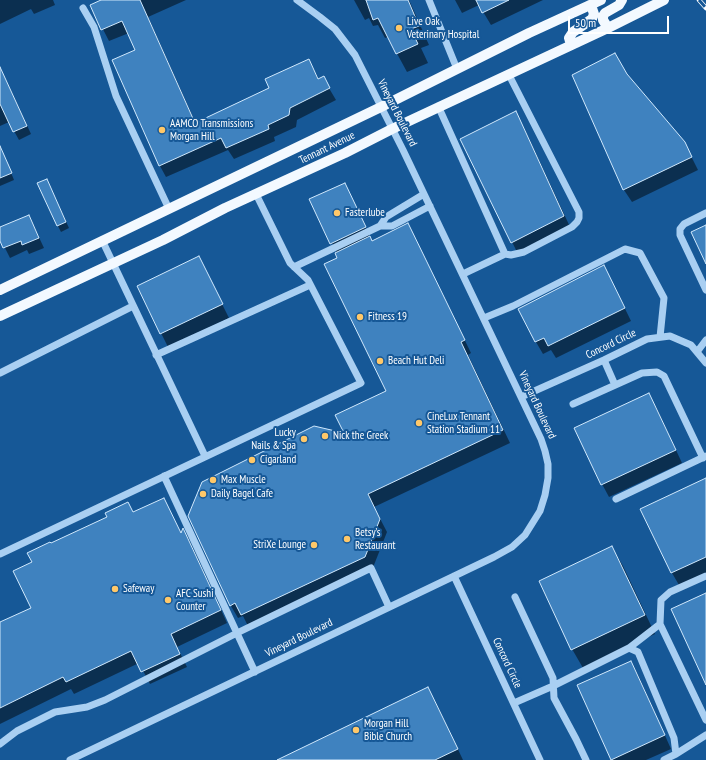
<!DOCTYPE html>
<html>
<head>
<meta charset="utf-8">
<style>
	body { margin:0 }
	#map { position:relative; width:706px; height:760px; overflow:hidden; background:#165897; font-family:"PT Sans Narrow",sans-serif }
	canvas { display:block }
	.scale { position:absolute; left:568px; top:16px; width:101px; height:18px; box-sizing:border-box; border:2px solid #fff; border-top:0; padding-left:5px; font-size:12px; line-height:14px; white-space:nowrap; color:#fff; -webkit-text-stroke:3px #165897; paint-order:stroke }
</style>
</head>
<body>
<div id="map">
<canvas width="706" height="760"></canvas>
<div class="scale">50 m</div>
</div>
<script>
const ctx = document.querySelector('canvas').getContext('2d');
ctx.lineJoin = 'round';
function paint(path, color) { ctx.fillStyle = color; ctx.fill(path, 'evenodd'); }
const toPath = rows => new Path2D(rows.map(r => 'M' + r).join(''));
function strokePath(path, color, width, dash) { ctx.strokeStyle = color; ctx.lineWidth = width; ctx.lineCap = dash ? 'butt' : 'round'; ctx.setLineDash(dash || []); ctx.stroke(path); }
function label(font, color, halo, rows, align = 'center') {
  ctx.font = font + ' "PT Sans Narrow",sans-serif'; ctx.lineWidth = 4; ctx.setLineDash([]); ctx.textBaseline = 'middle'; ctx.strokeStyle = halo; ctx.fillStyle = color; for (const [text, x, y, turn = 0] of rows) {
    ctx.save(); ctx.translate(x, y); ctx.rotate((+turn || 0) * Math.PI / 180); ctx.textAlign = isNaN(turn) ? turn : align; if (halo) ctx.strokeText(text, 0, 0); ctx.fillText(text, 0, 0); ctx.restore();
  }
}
paint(toPath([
	[0,0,53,0,55,5,34,14,31,9,0,24],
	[104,0,186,0,148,17,196,124,270,89,309,60,319,80,323,78,336,100,297,120,296,127,274,137,275,141,234,159,228,150,166,177,160,166,137,51,129,33,109,41,91,6],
	[354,0,409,0,429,45,421,48,428,63,407,72,388,37,385,38,378,25,373,26,369,18,365,20],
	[455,0,543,0,491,25,479,5,462,13],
	[0,72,6,80,31,134,19,140,9,122,0,126],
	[574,75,628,77,684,142,698,170,632,202,624,190],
	[515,113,523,126,571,229,519,256,461,139],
	[0,161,8,165,14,180,0,186],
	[50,187,69,228,61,232,58,226],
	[350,194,372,242,415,238,471,353,468,355,510,443,374,507,387,532,372,570,249,628,243,616,238,618,231,606,346,434,388,392,337,253,311,200],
	[29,216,44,248,29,254,27,250,10,258,0,238,0,228],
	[199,258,229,318,168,347,138,287],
	[611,280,631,321,556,358,551,350,543,354,536,342],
	[656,407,682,463,609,497,602,484],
	[706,479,706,573,679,585,672,573,642,509],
	[163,499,181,534,183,530,190,542,227,623,177,647,187,667,150,684,139,663,74,694,71,689,0,724,0,623,32,608,33,562,51,545,133,513],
	[612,548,623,566,655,634,583,668,572,649],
	[631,662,638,675,671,749,646,760,612,760,578,686],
	[435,701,463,760,279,760]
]), '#0007');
const building = toPath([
	[101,0,140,0,195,123,269,88,265,79,309,59,318,79,324,76,330,88,290,108,289,115,268,125,269,129,226,148,221,138,159,166,112,60,135,50,122,21,101,30,90,5,101,0],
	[366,0,408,0,419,26,411,29,418,44,396,54,378,18,373,20,366,0],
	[476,0,509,0,482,13,476,0],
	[615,53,627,74,685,142,692,157,623,190,572,75,615,53],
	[0,67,27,126,13,132,0,104,0,67],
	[516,111,564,216,511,243,460,139,516,111],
	[0,146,12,173,0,178,0,146],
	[47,179,66,222,57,226,37,183,47,179],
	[345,183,366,227,330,244,309,199,345,183],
	[29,215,39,238,22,245,21,241,3,248,0,241,0,227,29,215],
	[408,223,465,340,461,342,503,430,368,494,380,519,365,557,241,615,235,603,230,606,188,516,202,482,314,426,344,433,335,415,386,391,324,264,337,258,335,253,370,236,372,241,408,223],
	[706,225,706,264,691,232,706,225],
	[199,256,223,304,160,334,137,286,199,256],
	[604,265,625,308,548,346,544,338,535,342,518,309,604,265],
	[649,393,676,450,601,485,574,428,649,393],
	[706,478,706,557,671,573,640,509,706,478],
	[164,498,181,533,183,528,221,610,171,634,180,654,141,672,131,651,66,682,63,677,0,708,0,622,31,608,13,571,32,562,27,553,50,542,51,543,107,517,105,513,128,502,133,512,164,498],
	[612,546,645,615,571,650,539,581,612,546],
	[706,593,706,685,671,609,706,593],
	[631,661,665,735,611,760,577,685,631,661],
	[428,687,458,749,435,760,277,760,428,687]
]);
paint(building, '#3f82bf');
strokePath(building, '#d0e8fc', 1);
strokePath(toPath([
	[429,0,457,69],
	[83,8,94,27,116,96,169,209],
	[439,108,505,254],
	[706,213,684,224,680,229,680,235,706,290],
	[380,226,386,217,424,194],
	[102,240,205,456],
	[294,267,380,226,392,226,430,206],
	[463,274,505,254,511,255,524,252,572,227,577,222,579,218,579,212,509,75],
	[484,318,513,306,625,249,640,253,664,298,660,337],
	[697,352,706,340],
	[156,355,310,285],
	[604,360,615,385],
	[0,373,133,306],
	[521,397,604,360,647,339,670,336,691,345,706,363],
	[573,404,642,373,657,372,664,376,703,458],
	[164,476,255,672],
	[616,499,706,456],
	[0,554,361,383,308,280,290,263,256,194],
	[454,576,540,760],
	[515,597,553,678,554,698,576,739,586,760],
	[660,624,706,720],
	[629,648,660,624,661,600,670,592,706,576],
	[514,703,553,686,629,648,638,652,674,738,676,754,664,760],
	[0,744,17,731,55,712,87,707,105,700,237,633,371,568,389,607],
	[676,754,706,735],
	[70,760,494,557,512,547,525,535,540,511,545,495,548,478,548,464,545,451,541,439,403,150,355,55,335,29,320,17,297,0]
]), '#a9cff2', 7);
strokePath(toPath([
	[608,28,603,20,603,16,605,13,619,5,622,0],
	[571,45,569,38,573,32,592,19,594,14,592,8,590,5],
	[0,290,381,107,529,33,601,0],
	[0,316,163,240,225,208,345,153,392,129,608,28,664,0]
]), '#f3f9ff', 10);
const rail = toPath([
	[699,0,706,8]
]);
strokePath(rail, '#fff', 4.5);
strokePath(rail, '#165897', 3, [9]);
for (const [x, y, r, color] of [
	[399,28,4,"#ffc869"],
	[162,130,4,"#ffc869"],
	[337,213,4,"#ffc869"],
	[360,317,4,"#ffc869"],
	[380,361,4,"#ffc869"],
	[419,423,4,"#ffc869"],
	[325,436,4,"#ffc869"],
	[304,439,4,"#ffc869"],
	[252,460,4,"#ffc869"],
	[213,480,4,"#ffc869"],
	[203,494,4,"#ffc869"],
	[347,539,4,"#ffc869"],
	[314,545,4,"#ffc869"],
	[115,589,4,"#ffc869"],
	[168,600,4,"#ffc869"],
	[356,730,4,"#ffc869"]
]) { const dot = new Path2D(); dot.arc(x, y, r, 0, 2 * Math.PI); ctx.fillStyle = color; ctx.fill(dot); strokePath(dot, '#165897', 1.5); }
label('11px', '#fff', '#165897', [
	["Live Oak",407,22],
	["Veterinary Hospital",407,35],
	["AAMCO Transmissions",170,124],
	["Morgan Hill",170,137],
	["Fasterlube",345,213],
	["Fitness 19",368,317],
	["Beach Hut Deli",388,361],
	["CineLux Tennant",427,417],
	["Station Stadium 11",427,430],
	["Lucky",296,433,"right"],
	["Nails & Spa",296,446,"right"],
	["Nick the Greek",333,436],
	["Cigarland",260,460],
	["Max Muscle",221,480],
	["Daily Bagel Cafe",211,494],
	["Betsy’s",355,533],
	["Restaurant",355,546],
	["StriXe Lounge",306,545,"right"],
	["Safeway",123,589],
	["AFC Sushi",176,594],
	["Counter",176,607],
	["Morgan Hill",364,724],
	["Bible Church",364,737]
], 'left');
label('11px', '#fff', '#165897', [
	["Vineyard Boulevard",397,113,63],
	["Tennant Avenue",327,148,-26],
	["Concord Circle",611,344,-26],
	["Vineyard Boulevard",537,405,65],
	["Vineyard Boulevard",299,638,-26],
	["Concord Circle",507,663,65]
]);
</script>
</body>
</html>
